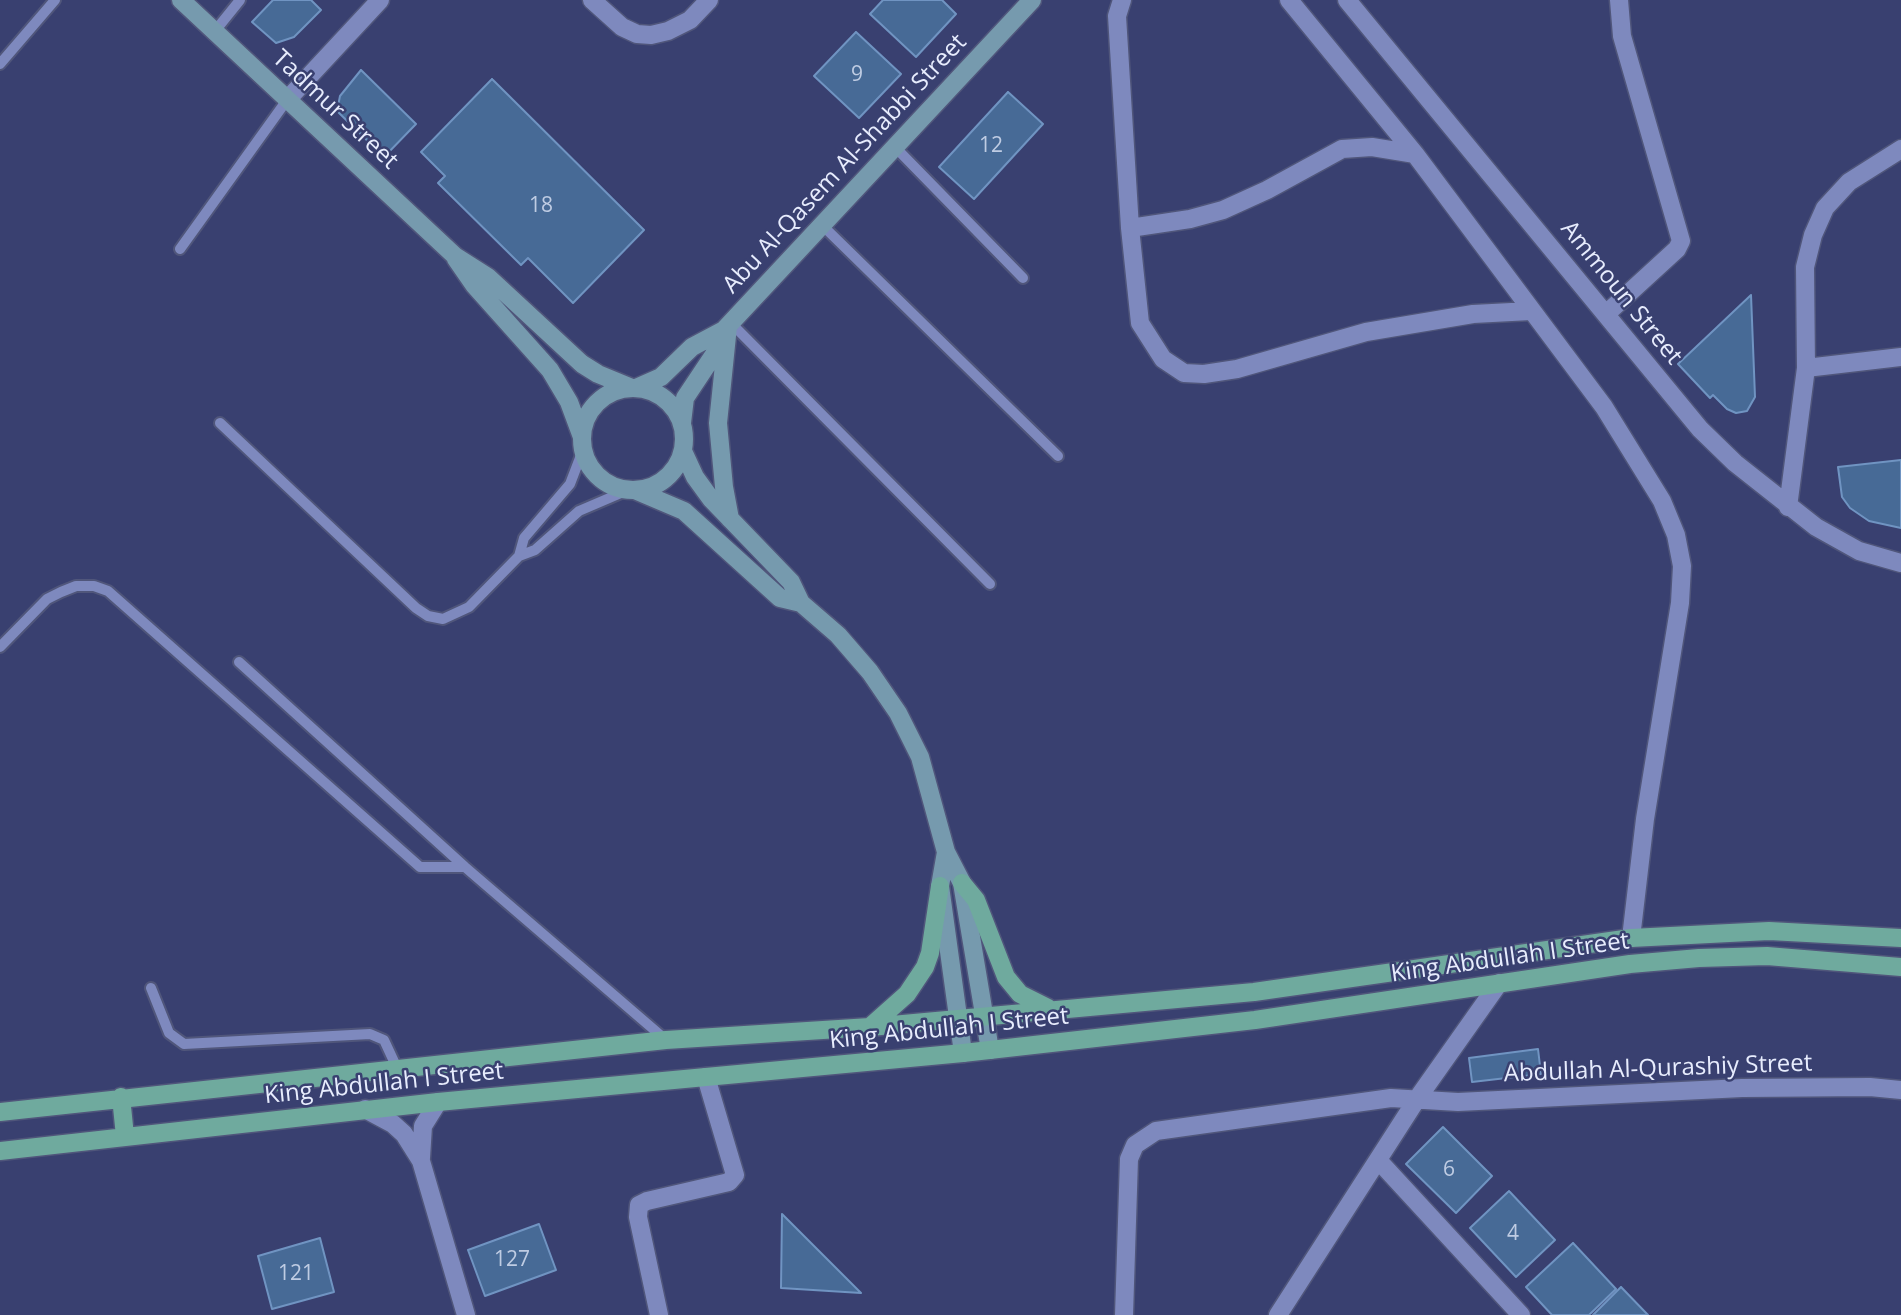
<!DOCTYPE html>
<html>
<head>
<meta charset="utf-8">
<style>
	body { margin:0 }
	canvas { display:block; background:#394070 }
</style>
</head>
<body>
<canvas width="1901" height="1315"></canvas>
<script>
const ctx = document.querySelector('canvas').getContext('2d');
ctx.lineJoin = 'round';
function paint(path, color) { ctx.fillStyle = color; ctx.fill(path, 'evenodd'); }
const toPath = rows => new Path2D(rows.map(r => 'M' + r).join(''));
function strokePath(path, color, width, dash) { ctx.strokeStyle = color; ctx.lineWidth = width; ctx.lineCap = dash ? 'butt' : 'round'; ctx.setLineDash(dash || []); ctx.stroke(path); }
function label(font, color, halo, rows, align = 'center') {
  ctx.font = font + ' "Open Sans",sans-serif'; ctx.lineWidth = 5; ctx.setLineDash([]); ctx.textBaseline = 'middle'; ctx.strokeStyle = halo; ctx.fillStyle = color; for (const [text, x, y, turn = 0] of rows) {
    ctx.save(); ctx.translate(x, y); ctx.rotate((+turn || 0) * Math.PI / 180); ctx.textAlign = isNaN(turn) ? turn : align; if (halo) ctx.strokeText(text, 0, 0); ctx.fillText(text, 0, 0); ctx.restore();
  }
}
const building = toPath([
	[273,0,311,0,321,10,294,37,276,43,252,22,273,0],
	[883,0,942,0,956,14,916,57,870,14,883,0],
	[856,32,901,74,859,118,814,76,856,32],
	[361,70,416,124,384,157,337,111,340,96,361,70],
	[492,79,644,230,573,303,528,258,521,265,438,183,445,176,421,152,492,79],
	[1008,92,1043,124,974,199,939,167,1008,92],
	[1751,295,1755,397,1747,411,1736,413,1727,409,1713,395,1710,398,1678,364,1751,295],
	[1901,460,1901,528,1869,521,1850,508,1842,497,1838,467,1901,460],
	[1538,1049,1541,1074,1472,1082,1469,1058,1538,1049],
	[1443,1127,1492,1176,1456,1213,1406,1164,1443,1127],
	[1509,1191,1555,1240,1516,1277,1470,1228,1509,1191],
	[782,1214,861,1293,781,1288,782,1214],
	[539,1224,556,1270,485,1296,468,1250,539,1224],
	[320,1238,334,1292,272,1309,258,1256,320,1238],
	[1573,1243,1616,1289,1589,1315,1552,1315,1526,1287,1573,1243],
	[1621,1287,1648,1315,1593,1315,1621,1287]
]);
paint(building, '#476a96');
strokePath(building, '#7094c2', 2);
const lane = toPath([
	[215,31,240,0],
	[0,64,55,0],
	[895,147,1023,278],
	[822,225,1058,456],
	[180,249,287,100],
	[731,323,990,584],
	[220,423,416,608,428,616,443,619,469,607,519,556,535,550,579,511,628,490],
	[519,556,524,538,570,484,583,450],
	[0,647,47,599,61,592,76,586,94,586,108,591,420,867,465,867],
	[239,662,465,867,666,1040],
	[151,988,169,1033,184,1044,370,1034,384,1040,397,1068]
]);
const street = toPath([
	[592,0,622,27,637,34,651,35,668,31,690,20,709,0],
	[1122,0,1117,16,1130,228,1140,323,1163,359,1184,373,1204,374,1237,369,1366,332,1473,314,1531,311],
	[1289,0,1415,154,1604,407,1662,501,1676,535,1682,566,1680,603,1645,819,1631,938],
	[1347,0,1700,429,1735,463,1816,527,1859,551,1901,563],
	[287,100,380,0],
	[1130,228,1190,219,1223,210,1267,190,1342,149,1372,147,1415,154],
	[1606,314,1677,249,1681,241,1622,36,1619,0],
	[1806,368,1901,357],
	[1788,507,1806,368,1805,267,1813,235,1825,208,1849,182,1901,149],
	[365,1109,393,1124,404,1134,421,1161,466,1315],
	[421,1158,423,1126,438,1102],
	[1378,1160,1521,1315],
	[659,1315,638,1217,639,1205,647,1201,729,1182,735,1175,706,1077],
	[1124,1315,1129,1159,1135,1145,1156,1131,1391,1098,1458,1102,1742,1088,1870,1087,1901,1090],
	[1278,1315,1417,1099,1499,983]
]);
const secondary = toPath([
	[181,0,455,256,488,277,582,364,598,374,632,388],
	[456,259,474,285,550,370,569,402,582,437],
	[728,326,718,423,724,487,730,519],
	[636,388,661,377,692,347,724,330,1032,0],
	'582 439a51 51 0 1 1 102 0a51 51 0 1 1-102 0Z',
	[682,423,685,398,721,344],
	[683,451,695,477,711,499,791,582,801,603,838,635,870,672,898,713,920,757,946,852,962,883,990,1050],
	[637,491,684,511,780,598,801,603],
	[946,852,940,886,963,1053]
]);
const primary = toPath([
	[962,883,976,900,1006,977,1020,994,1048,1008],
	[871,1026,907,994,925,967,930,953,940,886],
	[121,1097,125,1136],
	[0,1112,666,1040,870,1027,1254,992,1631,938,1769,931,1901,938],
	[0,1151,438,1102,963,1053,1255,1020,1630,964,1699,958,1767,956,1901,967]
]);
strokePath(lane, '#50567b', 14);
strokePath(street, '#50567b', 21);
strokePath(secondary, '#50567b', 21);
strokePath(primary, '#50567b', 21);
strokePath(lane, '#7e89be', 10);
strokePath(street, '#7e89be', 18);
strokePath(secondary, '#769aae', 18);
strokePath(primary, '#6faa9e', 18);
label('21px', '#bfcce3', null, [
	["9",857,75],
	["12",991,146],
	["18",541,206],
	["6",1449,1170],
	["4",1513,1234],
	["127",512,1260],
	["121",296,1274]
]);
label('24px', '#e7ecfd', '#394070', [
	["Tadmur Street",335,110,43],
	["Abu Al-Qasem Al-Shabbi Street",845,164,-47],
	["Ammoun Street",1621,293,51],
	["King Abdullah I Street",1510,958,-8],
	["King Abdullah I Street",949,1029,-6],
	["Abdullah Al-Qurashiy Street",1658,1069,-2],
	["King Abdullah I Street",384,1084,-6]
]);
</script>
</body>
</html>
